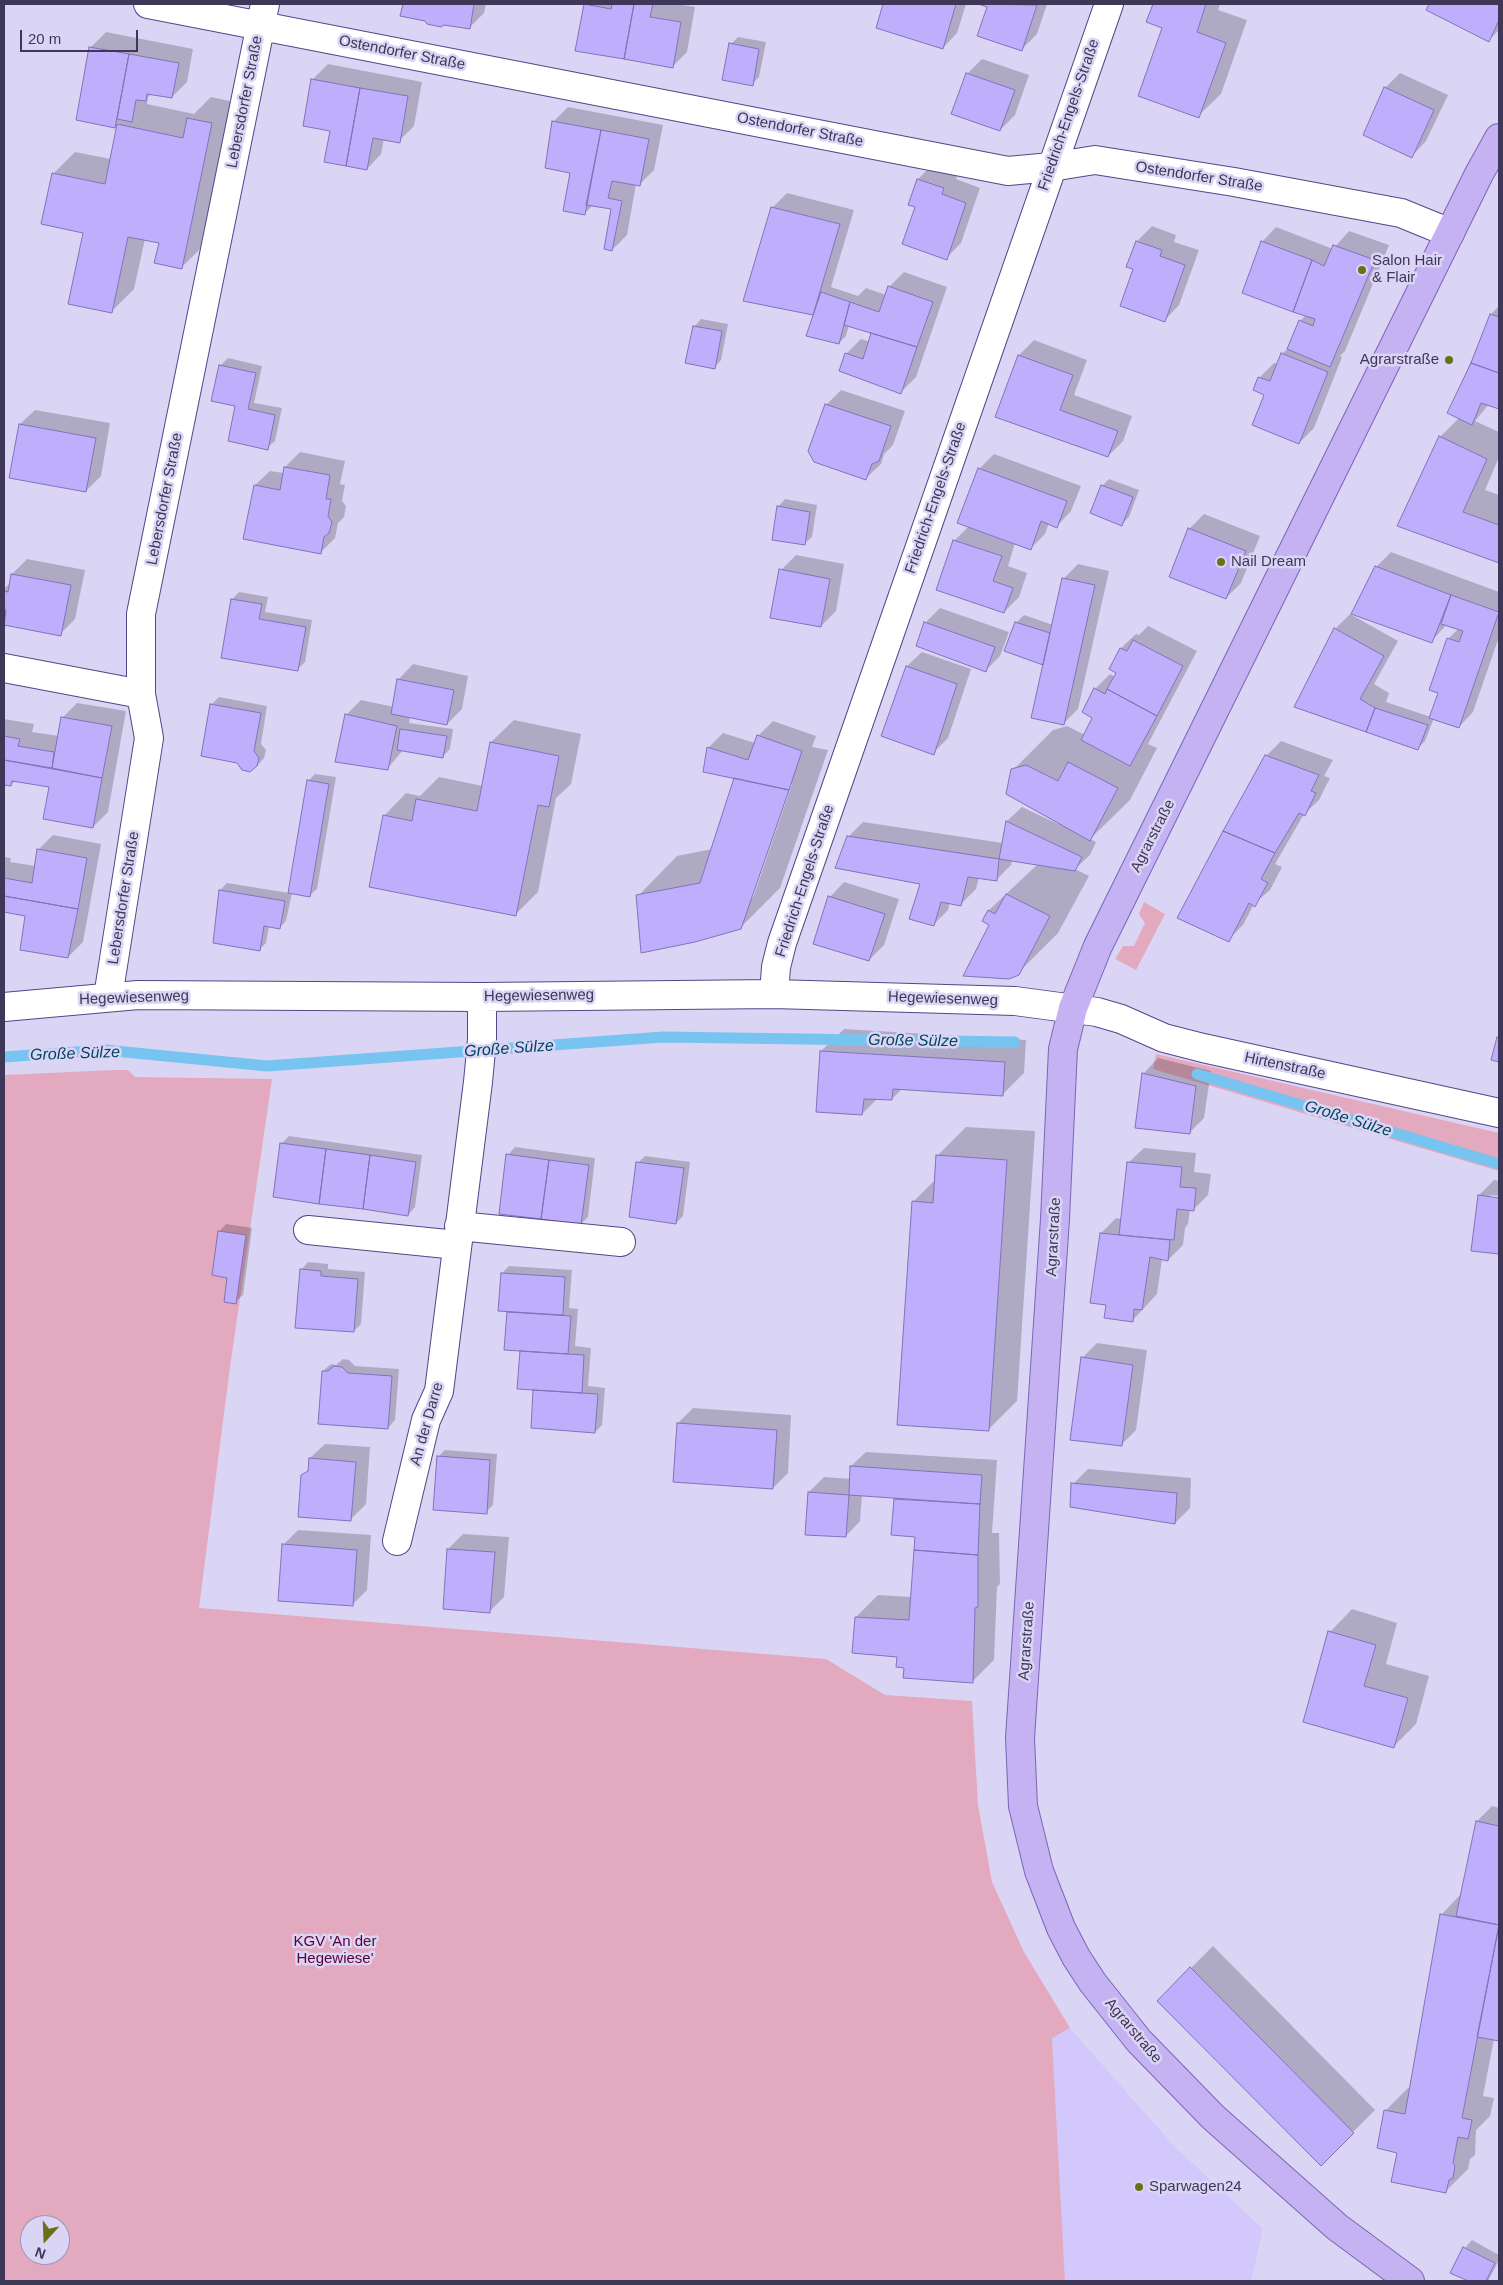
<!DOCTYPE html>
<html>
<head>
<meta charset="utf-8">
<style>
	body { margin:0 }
	#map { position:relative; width:1503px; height:2285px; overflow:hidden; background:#dbd5f5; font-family:Arial,sans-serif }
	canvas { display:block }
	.frame { position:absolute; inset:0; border:5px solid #3f3757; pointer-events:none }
	.north { position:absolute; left:20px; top:2215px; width:50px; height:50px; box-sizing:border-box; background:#dbd5f5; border:1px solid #9d96b6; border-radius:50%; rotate:200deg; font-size:14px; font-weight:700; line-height:20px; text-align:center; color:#3f3757 }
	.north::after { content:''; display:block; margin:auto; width:18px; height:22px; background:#697017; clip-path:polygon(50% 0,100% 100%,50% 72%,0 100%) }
	.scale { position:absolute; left:20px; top:30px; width:118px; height:22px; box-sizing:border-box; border:2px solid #3f3757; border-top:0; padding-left:6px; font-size:15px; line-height:18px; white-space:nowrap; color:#3f3757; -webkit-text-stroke:4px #dbd5f5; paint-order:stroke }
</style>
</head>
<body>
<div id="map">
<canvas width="1503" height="2285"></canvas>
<div class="frame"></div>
<div class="north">N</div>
<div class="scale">20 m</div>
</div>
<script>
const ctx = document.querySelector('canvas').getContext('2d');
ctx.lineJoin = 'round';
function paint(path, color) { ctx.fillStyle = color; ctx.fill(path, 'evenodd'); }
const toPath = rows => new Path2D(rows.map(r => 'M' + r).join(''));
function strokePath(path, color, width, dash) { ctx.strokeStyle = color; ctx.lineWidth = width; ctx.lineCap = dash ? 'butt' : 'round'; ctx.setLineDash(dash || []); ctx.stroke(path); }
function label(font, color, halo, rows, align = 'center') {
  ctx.font = font + ' Arial,sans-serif'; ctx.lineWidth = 5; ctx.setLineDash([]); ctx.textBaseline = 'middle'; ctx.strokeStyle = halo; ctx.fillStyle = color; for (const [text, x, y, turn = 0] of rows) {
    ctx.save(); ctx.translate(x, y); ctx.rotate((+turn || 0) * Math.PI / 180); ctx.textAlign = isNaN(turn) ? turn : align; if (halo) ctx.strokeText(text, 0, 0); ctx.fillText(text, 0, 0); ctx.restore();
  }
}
paint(toPath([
	[1070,2028,1174,2146,1263,2229,1251,2281,1065,2281,1052,2038]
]), '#d2c8fb');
paint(toPath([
	[1144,902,1165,914,1136,970,1115,959,1123,946,1134,946,1145,923,1139,914],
	[1156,1054,1499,1133,1499,1171,1153,1069],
	[114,1070,128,1070,135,1077,272,1079,230,1367,199,1608,826,1659,885,1695,972,1701,978,1805,992,1882,1024,1952,1070,2028,1052,2038,1065,2281,4,2281,4,1075],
	[30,2225,60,2225,60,2255,30,2255]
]), '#e3a9bf');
paint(toPath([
	[404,4,486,4,484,13,469,28,402,15],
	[586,4,676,4,695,7,687,52,672,67],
	[885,4,966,4,957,33,943,48,877,27],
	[982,4,1047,4,1037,34,1022,49,988,6],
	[1155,4,1220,4,1218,10,1247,20,1221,94,1198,116,1164,27,1148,21],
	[1430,4,1499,4,1499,30,1488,41,1428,9],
	[106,32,193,49,187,82,172,97,152,94,148,97,147,104,194,114,211,97,234,102,204,245,182,267,160,242,145,239,134,289,112,311,85,232,53,174,75,152,111,159,119,123,115,126,77,119,91,47],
	[738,37,766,42,759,77,752,84,731,44],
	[982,59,1029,75,1015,115,1000,130,967,74],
	[328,64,422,82,414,126,399,141,384,139,381,154,367,169,331,130,304,125,313,79],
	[1400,73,1448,95,1426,141,1412,156,1385,88],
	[568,107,663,125,654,170,639,185,636,184,627,235,612,250,612,208,593,205,584,214,553,122],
	[933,164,958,173,956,179,980,188,961,243,946,258,916,206,910,204,918,179],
	[787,193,854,210,831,287,858,296,866,288,886,295,889,287,904,272,947,287,916,377,901,392,846,354,861,339,870,342,873,332,849,325,846,336,839,343,816,310,812,313,772,208],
	[1152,226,1176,235,1174,242,1199,250,1179,305,1165,320,1135,268,1137,241],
	[1276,227,1333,249,1349,231,1389,245,1345,351,1340,356,1342,357,1314,428,1299,443,1266,395,1259,378,1274,363,1278,364,1282,354,1290,346,1300,321,1306,315,1262,242],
	[1499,306,1499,408,1489,404,1475,421,1499,432,1499,457,1485,490,1499,495,1499,561,1399,525,1440,437,1459,418,1449,413,1491,314],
	[701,319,728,324,721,360,714,368,694,327],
	[1034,340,1087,360,1074,395,1132,416,1123,441,1108,456,997,417,1019,355],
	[228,358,262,366,254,403,282,408,275,441,267,448,237,405,220,366],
	[841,390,905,411,893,445,884,454,881,464,866,478,809,451,827,404],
	[35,410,110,423,101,476,86,491,20,424],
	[300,452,345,461,340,484,345,485,342,501,346,506,344,517,338,523,335,538,320,553,255,485,270,471,284,473,285,467],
	[994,454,1081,486,1071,511,1057,526,1049,523,1045,534,1030,549,1015,543,1008,566,1027,573,1019,597,1004,612,954,541,969,526,979,469],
	[1109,479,1139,490,1129,517,1122,524,1102,486],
	[785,499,817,505,812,537,804,544,778,507],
	[1204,514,1260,536,1241,583,1226,598,1189,529],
	[1391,552,1499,592,1499,637,1473,712,1459,727,1434,718,1425,741,1418,748,1296,707,1335,629,1350,614,1398,641,1374,684,1389,693,1386,702,1431,717,1440,692,1448,639,1459,628,1447,624,1431,642,1376,567],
	[796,555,844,564,836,611,821,626,781,570],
	[27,559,85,570,75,619,60,634,4,608,4,589,11,582,12,574],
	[1078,564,1109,571,1078,709,1063,724,1044,665,1016,623,1024,615,1053,625,1063,579],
	[239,592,268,597,265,612,312,620,305,662,297,670,232,599],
	[940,608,1009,632,1000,656,986,670,925,623],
	[1148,626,1197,651,1148,744,1157,748,1130,800,1090,839,1096,842,1090,855,1075,869,1089,876,1058,933,1018,973,991,924,984,920,989,910,1038,864,1012,860,1011,865,996,880,979,877,976,889,961,904,950,902,948,910,933,925,922,883,848,837,863,822,1003,843,1007,821,1022,807,1058,824,1059,822,1013,770,1053,730,1067,726,1085,735,1094,717,1095,689,1110,674,1115,677,1118,672,1111,668,1121,648,1136,634,1139,635],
	[922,652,971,669,948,738,933,753,907,666],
	[413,664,468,676,462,709,447,724,410,717,409,723,453,729,450,749,442,757,403,750,388,768,346,715,361,700,394,707,399,679],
	[219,697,267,706,261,744,266,750,264,758,257,766,211,705],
	[77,703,126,711,108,812,93,827,50,786,16,780,11,785,4,784,4,719,34,724,32,732,59,736,62,718],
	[514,720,581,734,571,784,556,798,538,892,516,914,384,816,406,793,420,796,439,777,483,786,491,742],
	[773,721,816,736,812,747,828,750,780,888,740,928,638,896,677,856,712,849,736,777,708,748,723,733,755,743,758,736],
	[790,783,792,784,753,898,750,898],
	[1281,741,1333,760,1324,776,1330,778,1319,800,1304,814,1275,864,1282,867,1270,890,1254,904,1243,925,1228,940,1266,756],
	[315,774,336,777,317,889,309,896,292,893,286,921,279,928,269,926,266,943,259,950,220,890,227,883,289,893,308,781],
	[53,835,101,844,83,942,68,957,27,915,4,911,4,857,11,858,10,862,36,866,38,850],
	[844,882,899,899,884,945,869,960,830,897],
	[844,1029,1026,1040,1024,1073,1002,1095,902,1089,892,1099,878,1098,862,1114,821,1051],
	[1158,1058,1211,1071,1204,1118,1190,1132,1136,1127,1144,1073],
	[966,1127,1035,1131,1017,1401,988,1430,913,1202,936,1179,937,1156],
	[289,1136,422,1155,415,1207,408,1215,282,1143],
	[515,1147,595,1158,588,1217,581,1224,508,1155],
	[1144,1148,1196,1153,1194,1172,1211,1174,1208,1195,1193,1210,1190,1210,1188,1224,1185,1228,1183,1245,1168,1260,1162,1259,1157,1294,1132,1321,1107,1304,1101,1233,1116,1218,1122,1219,1129,1162],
	[645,1156,690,1162,683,1216,676,1223,638,1163],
	[1494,1180,1499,1181,1499,1196,1490,1195,1490,1198,1499,1199,1499,1253,1472,1250,1479,1195],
	[226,1224,252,1228,243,1295,235,1302,219,1232],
	[308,1262,328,1264,328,1269,365,1272,361,1324,354,1331,301,1270],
	[509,1266,572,1270,569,1308,578,1309,575,1346,591,1348,588,1386,605,1388,602,1425,595,1432,532,1427,535,1388,521,1350,505,1348,508,1311,502,1273],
	[1097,1343,1147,1350,1136,1430,1121,1445,1082,1358],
	[343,1359,349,1360,355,1366,399,1369,395,1420,388,1428,323,1371,331,1364,336,1365],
	[693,1408,791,1415,788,1473,773,1488,674,1480,678,1423],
	[325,1444,370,1447,366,1504,351,1519,302,1476,309,1469,310,1458],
	[445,1450,497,1454,493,1505,486,1512,438,1457],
	[866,1452,997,1460,992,1533,999,1533,1000,1584,997,1587,994,1660,972,1682,905,1667,898,1656,856,1617,878,1595,911,1597,916,1536,893,1534,895,1497,862,1495,860,1521,846,1536,809,1492,824,1477,851,1479,851,1466],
	[1088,1469,1191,1478,1190,1508,1175,1523,1073,1484],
	[298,1530,371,1535,367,1590,352,1605,283,1545],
	[463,1534,509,1537,504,1597,489,1612,448,1549],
	[1352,1609,1397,1623,1386,1664,1429,1676,1416,1724,1394,1746,1330,1632],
	[1492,1806,1499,1808,1499,2040,1494,2039,1483,2096,1494,2098,1490,2116,1476,2130,1475,2155,1470,2159,1468,2169,1446,2191,1399,2152,1385,2111,1408,2088,1411,2089,1441,1915,1462,1893,1477,1821],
	[1213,1946,1375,2110,1321,2164,1158,2001],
	[1472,2240,1499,2255,1499,2260,1488,2281,1470,2281,1452,2272,1465,2248]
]), '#0003');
strokePath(toPath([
	[4,1057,105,1050,267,1066,663,1037,1015,1042],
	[1197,1074,1499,1164]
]), '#76c4ef', 11);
const building = toPath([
	[403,4,474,4,470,29,444,25,441,27,427,24,425,21,400,16,403,4],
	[584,4,611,9,612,4,634,4,624,59,575,51,584,4],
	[634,4,653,4,650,17,681,22,673,68,624,59,634,4],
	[883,4,956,4,943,49,876,28,883,4],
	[978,4,1037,5,1022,51,977,36,987,7,978,4],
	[1153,4,1206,4,1197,32,1226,43,1199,118,1138,96,1162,28,1146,22,1153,4],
	[1429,4,1499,4,1499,20,1489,42,1426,10,1429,4],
	[729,43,759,49,753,86,722,80,729,43],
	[89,47,129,54,115,128,76,120,89,47],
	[129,54,179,63,172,98,147,94,146,101,136,100,132,122,117,119,129,54],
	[966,73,1015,90,1000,131,951,114,966,73],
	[311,79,360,88,346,166,324,162,330,131,303,126,311,79],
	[1384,87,1434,110,1412,158,1363,135,1384,87],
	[360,88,408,96,400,143,373,138,367,170,346,166,360,88],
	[187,118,212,123,182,269,154,263,159,243,128,237,112,313,68,304,83,233,41,224,52,173,105,184,117,124,183,138,187,118],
	[552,121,601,130,585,215,563,211,570,173,545,168,552,121],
	[601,130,649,139,640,186,612,181,608,198,622,201,612,251,604,249,611,209,586,205,601,130],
	[917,179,944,188,942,194,966,203,947,260,902,244,915,207,908,205,917,179],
	[771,207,840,224,813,315,743,301,771,207],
	[1136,241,1162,250,1160,256,1185,265,1165,322,1120,306,1133,269,1126,267,1136,241],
	[1261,241,1312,260,1293,312,1242,293,1261,241],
	[1333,245,1375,260,1330,367,1287,349,1299,320,1313,326,1315,319,1293,312,1312,260,1324,266,1333,245],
	[888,286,933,302,917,347,844,325,850,302,879,312,888,286],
	[821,292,850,302,839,344,806,336,821,292],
	[1490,314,1499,317,1499,373,1471,363,1490,314],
	[693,326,722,331,715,369,685,363,693,326],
	[871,333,917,347,901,394,839,371,845,353,863,359,871,333],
	[1281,353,1328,372,1299,444,1252,425,1264,395,1253,390,1258,377,1270,381,1281,353],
	[1018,355,1073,375,1060,410,1118,431,1108,457,995,417,1018,355],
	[1471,363,1499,373,1499,409,1481,403,1472,425,1447,413,1471,363],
	[219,365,256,373,248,409,275,415,268,450,228,441,235,406,211,401,219,365],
	[825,404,891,426,879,461,872,464,866,480,814,462,808,451,825,404],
	[19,424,96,438,86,492,9,478,19,424],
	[1439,436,1487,459,1463,512,1499,525,1499,563,1397,526,1439,436],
	[284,467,330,475,326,499,331,499,328,516,332,522,329,533,324,537,321,554,243,539,254,485,280,490,284,467],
	[978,468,1067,501,1057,528,1041,521,1031,550,957,523,978,468],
	[1101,485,1133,497,1122,526,1090,513,1101,485],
	[777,506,810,512,805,545,772,540,777,506],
	[1188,528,1246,551,1226,599,1169,577,1188,528],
	[953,540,1002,556,993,581,1013,588,1004,613,936,590,953,540],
	[1375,566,1451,595,1432,643,1351,614,1375,566],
	[779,569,830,579,821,627,770,618,779,569],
	[11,574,71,585,61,636,4,625,6,610,4,609,4,591,8,592,11,574],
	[1062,578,1095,585,1064,725,1031,718,1062,578],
	[1451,595,1499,612,1459,728,1429,718,1438,693,1429,690,1447,638,1459,642,1463,631,1441,624,1451,595],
	[231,599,262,604,259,619,306,627,298,671,221,658,231,599],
	[924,622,995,647,986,672,916,646,924,622],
	[1015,622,1050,633,1043,665,1004,651,1015,622],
	[1334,628,1384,656,1360,699,1375,708,1366,732,1294,707,1334,628],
	[1133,640,1183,666,1157,716,1107,689,1116,673,1109,669,1120,648,1127,651,1133,640],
	[906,666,957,684,934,755,881,736,906,666],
	[397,679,454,690,447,725,391,714,397,679],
	[1094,688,1105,694,1107,689,1157,716,1130,766,1081,740,1092,718,1082,712,1094,688],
	[210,704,261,713,254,751,259,758,257,766,250,772,242,770,237,763,201,756,210,704],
	[1375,708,1428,725,1418,750,1366,732,1375,708],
	[345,714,397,726,388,770,335,762,345,714],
	[61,717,112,726,102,778,52,768,61,717],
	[400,729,447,736,443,758,397,750,400,729],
	[757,735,802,751,789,790,703,772,707,747,748,760,757,735],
	[4,736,20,739,18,746,54,752,52,768,4,760,4,736],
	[490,742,559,756,549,807,538,805,516,916,369,887,383,815,412,821,416,799,477,811,490,742],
	[1265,755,1319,775,1311,791,1316,793,1305,816,1299,813,1275,853,1223,831,1265,755],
	[4,760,102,778,93,828,43,819,49,787,12,781,11,786,4,785,4,760],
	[1068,762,1118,788,1090,841,1006,794,1011,769,1026,765,1058,781,1068,762],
	[734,778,789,790,741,929,695,942,641,953,636,895,700,883,734,778],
	[307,780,329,784,310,897,288,893,307,780],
	[1006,821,1082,857,1075,871,999,859,1006,821],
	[1223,831,1275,853,1261,879,1268,883,1265,888,1255,907,1249,903,1229,942,1177,918,1223,831],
	[847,836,999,859,997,881,968,877,961,906,941,902,934,926,909,919,920,884,835,868,847,836],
	[37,849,87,858,78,909,4,896,4,878,32,883,37,849],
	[219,890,285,901,280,929,264,926,260,951,213,943,219,890],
	[1006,894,1050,916,1019,975,1009,979,963,976,989,925,982,921,988,910,995,914,1006,894],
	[4,896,78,909,68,958,20,950,25,916,4,912,4,896],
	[828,896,885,914,869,961,813,944,828,896],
	[1497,1037,1499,1038,1499,1062,1491,1060,1497,1037],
	[820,1051,1005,1062,1003,1096,893,1089,892,1100,864,1099,862,1115,816,1112,820,1051],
	[1142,1073,1196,1086,1190,1134,1135,1128,1142,1073],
	[280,1143,326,1149,319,1204,273,1197,280,1143],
	[326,1149,370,1155,363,1209,319,1204,326,1149],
	[506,1154,549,1160,541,1219,499,1214,506,1154],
	[370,1155,416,1162,408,1216,363,1209,370,1155],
	[936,1155,1007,1160,989,1431,897,1425,912,1201,933,1203,936,1155],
	[549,1160,589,1165,581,1225,541,1219,549,1160],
	[636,1162,684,1168,676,1224,629,1217,636,1162],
	[1127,1162,1182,1167,1180,1187,1196,1188,1194,1211,1177,1209,1174,1240,1119,1235,1127,1162],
	[1478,1195,1499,1198,1499,1254,1471,1251,1478,1195],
	[218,1231,246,1235,236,1304,224,1302,227,1278,212,1275,218,1231],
	[1100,1233,1170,1240,1168,1261,1150,1257,1142,1310,1134,1309,1133,1322,1104,1318,1106,1305,1090,1303,1100,1233],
	[300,1269,321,1271,321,1276,358,1279,354,1332,295,1328,300,1269],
	[501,1273,565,1277,563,1315,498,1311,501,1273],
	[507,1312,571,1316,568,1354,504,1350,507,1312],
	[520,1351,584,1355,582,1393,517,1389,520,1351],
	[1081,1357,1133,1365,1122,1446,1070,1440,1081,1357],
	[334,1366,342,1367,348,1373,392,1376,388,1429,318,1424,322,1371,328,1371,334,1366],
	[533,1390,598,1394,595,1433,531,1428,533,1390],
	[677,1423,777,1430,773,1489,673,1482,677,1423],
	[437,1456,490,1460,487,1514,433,1510,437,1456],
	[309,1458,356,1462,351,1521,298,1517,301,1475,308,1471,309,1458],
	[850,1466,982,1475,980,1504,849,1495,850,1466],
	[1071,1483,1177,1493,1175,1524,1070,1507,1071,1483],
	[808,1492,849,1495,846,1537,805,1535,808,1492],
	[894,1499,980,1504,978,1555,914,1550,915,1537,891,1535,894,1499],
	[282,1544,357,1550,353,1606,278,1601,282,1544],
	[447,1549,495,1552,490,1613,443,1609,447,1549],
	[914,1550,978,1555,978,1607,975,1608,973,1683,903,1678,904,1668,896,1667,897,1657,852,1653,855,1617,909,1620,914,1550],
	[1328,1631,1376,1645,1364,1686,1408,1698,1394,1748,1303,1722,1328,1631],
	[1476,1821,1499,1826,1499,1925,1456,1916,1476,1821],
	[1440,1914,1499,1925,1462,2118,1472,2120,1468,2139,1458,2137,1453,2163,1455,2166,1453,2178,1449,2180,1446,2193,1391,2182,1397,2153,1377,2148,1384,2110,1405,2114,1440,1914],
	[1499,1925,1499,2041,1477,2037,1499,1925],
	[1190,1967,1354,2133,1321,2166,1157,2001,1190,1967],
	[1463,2247,1495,2263,1486,2281,1468,2281,1450,2273,1463,2247]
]);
paint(building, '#bfaefb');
strokePath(building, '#8371ba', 1);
const minor = toPath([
	[148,4,1008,171,1051,167,1095,160,1234,182,1401,213,1450,233],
	[4,668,141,694],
	[774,994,776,967,782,943,1109,4],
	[108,997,149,738,141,694,141,614,265,4],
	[4,1007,138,995,482,997,774,994,1015,1001,1097,1012,1121,1019,1164,1038,1203,1048,1499,1113],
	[459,1226,621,1242],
	[308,1230,457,1245],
	[397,1541,426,1420,439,1391,478,1082,482,1040,482,997]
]);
const major = toPath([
	[1410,2281,1337,2227,1213,2117,1139,2041,1093,1983,1076,1957,1061,1928,1039,1871,1023,1806,1020,1738,1055,1219,1063,1049,1073,1008,1098,946,1479,174,1499,138]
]);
strokePath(minor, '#574488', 30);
strokePath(major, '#7b65b7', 30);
strokePath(minor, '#fff', 28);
strokePath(major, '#c4b2f2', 28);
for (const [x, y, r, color] of [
	[1362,270,5,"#697017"],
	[1449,360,5,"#697017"],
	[1221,562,5,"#697017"],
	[1139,2187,5,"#697017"]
]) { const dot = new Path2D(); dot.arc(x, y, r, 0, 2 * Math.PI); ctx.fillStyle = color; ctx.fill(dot); strokePath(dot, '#dbd5f5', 2); }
label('15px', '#3f3757', '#dbd5f5', [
	["Ostendorfer Straße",402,53,11],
	["Lebersdorfer Straße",245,102,-79],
	["Friedrich-Engels-Straße",1069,115,-71],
	["Ostendorfer Straße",800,130,11],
	["Ostendorfer Straße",1199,177,9],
	["Friedrich-Engels-Straße",936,498,-71],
	["Lebersdorfer Straße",165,499,-79],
	["Agrarstraße",1153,836,-63],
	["Friedrich-Engels-Straße",805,881,-72],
	["Lebersdorfer Straße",124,898,-81],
	["Hegewiesenweg",539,996,-1],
	["Hegewiesenweg",134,998,-2],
	["Hegewiesenweg",943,999,2],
	["Hirtenstraße",1285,1066,12],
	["Agrarstraße",1054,1237,-87],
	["An der Darre",427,1424,-74],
	["Agrarstraße",1027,1641,-86],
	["Agrarstraße",1133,2031,50]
]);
label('15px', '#3f3757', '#dbd5f5', [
	["Salon Hair",1372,261],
	["& Flair",1372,278],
	["Agrarstraße",1439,360,"right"],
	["Nail Dream",1231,562],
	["Sparwagen24",1149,2187]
], 'left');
label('15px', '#5a0033', '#dbd5f5', [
	["KGV 'An der",335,1942],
	["Hegewiese'",335,1959]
]);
label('italic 16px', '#014562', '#dbd5f5', [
	["Große Sülze",913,1041,1],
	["Große Sülze",509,1049,-4],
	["Große Sülze",75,1054,-2],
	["Große Sülze",1348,1119,17]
]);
</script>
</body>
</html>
